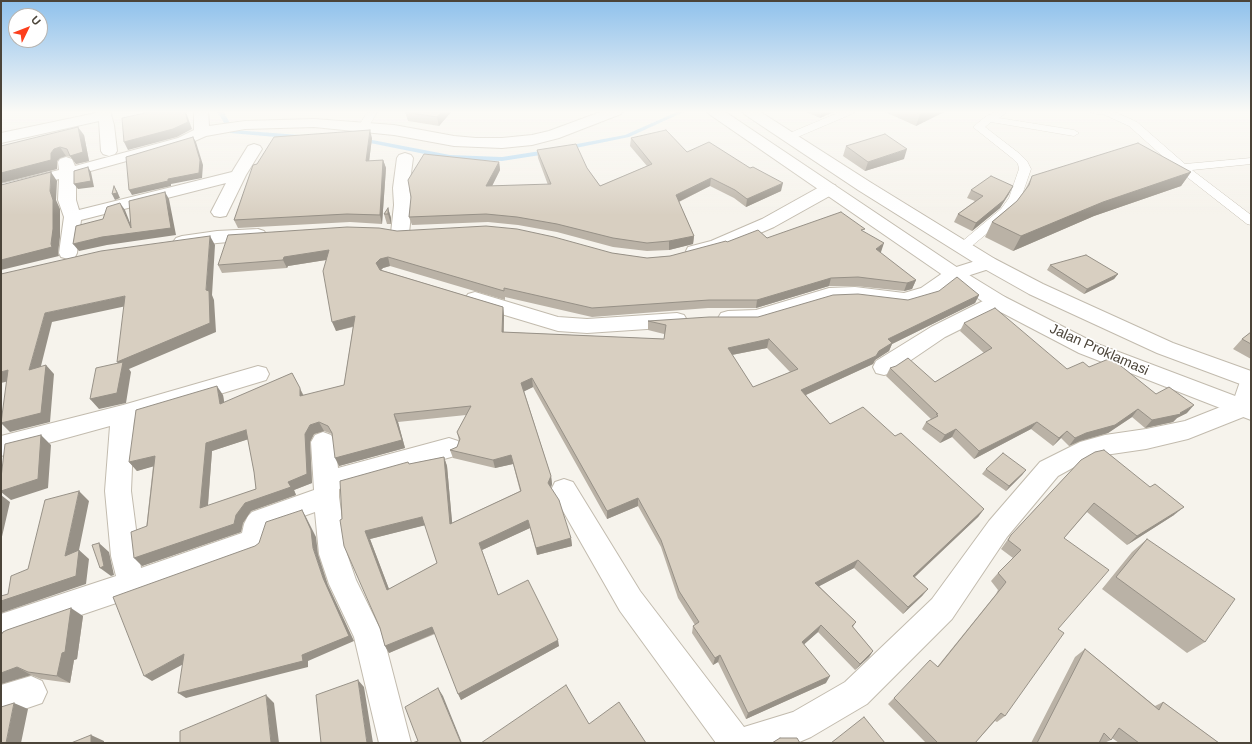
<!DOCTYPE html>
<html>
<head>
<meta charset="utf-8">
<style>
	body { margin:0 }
	#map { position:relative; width:1252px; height:744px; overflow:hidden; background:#f6f3ec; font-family:Arial,sans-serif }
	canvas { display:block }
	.frame { position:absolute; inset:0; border:2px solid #4b4439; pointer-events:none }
	.north { position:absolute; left:8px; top:8px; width:40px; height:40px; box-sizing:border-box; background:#fff; border:1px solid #b7b4b0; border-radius:50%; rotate:47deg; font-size:11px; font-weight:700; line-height:16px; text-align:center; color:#4b4439 }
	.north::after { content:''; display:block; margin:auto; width:14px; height:18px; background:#fc3f1d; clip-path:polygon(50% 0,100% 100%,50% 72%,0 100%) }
</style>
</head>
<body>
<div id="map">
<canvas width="1252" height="744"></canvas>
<div class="frame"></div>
<div class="north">U</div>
</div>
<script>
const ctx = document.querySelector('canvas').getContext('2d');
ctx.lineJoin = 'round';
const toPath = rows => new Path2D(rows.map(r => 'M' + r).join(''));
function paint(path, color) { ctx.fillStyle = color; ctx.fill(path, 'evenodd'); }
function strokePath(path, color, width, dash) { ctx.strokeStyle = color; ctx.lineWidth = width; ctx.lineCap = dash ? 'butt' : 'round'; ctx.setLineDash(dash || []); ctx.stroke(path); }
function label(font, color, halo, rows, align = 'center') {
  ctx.font = font + ' Arial,sans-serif'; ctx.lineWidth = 3.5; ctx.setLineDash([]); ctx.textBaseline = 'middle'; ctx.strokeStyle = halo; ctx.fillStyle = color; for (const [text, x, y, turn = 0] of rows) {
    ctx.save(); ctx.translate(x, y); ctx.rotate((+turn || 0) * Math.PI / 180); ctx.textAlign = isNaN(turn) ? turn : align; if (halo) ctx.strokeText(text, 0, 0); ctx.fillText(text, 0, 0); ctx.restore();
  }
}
paint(toPath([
	[217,111,223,111,234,130,299,135,302,137,299,139,230,133,217,111],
	[679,111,686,111,629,137,566,150,563,148,566,146,625,135,679,111],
	[362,138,450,155,502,157,547,150,550,152,547,154,502,161,450,159,360,141,360,139,362,138]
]), '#a9d4f2');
const service = toPath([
	[368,111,378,111,367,129,359,129,358,127,368,111],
	[842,111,855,111,854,113,793,139,789,140,784,137,785,135,842,111],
	[997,111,1009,111,999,118,1074,130,1079,133,1074,136,991,122,985,127,1020,154,1027,161,1031,169,1021,198,1009,215,967,250,959,250,957,247,959,244,1001,209,1009,198,1019,169,1018,164,1012,158,973,127,985,117,997,111],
	[1090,111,1113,111,1137,122,1185,164,1251,158,1251,164,1192,170,1251,215,1251,225,1247,224,1178,170,1129,126,1105,115,1091,113,1090,111]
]);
const minor = toPath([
	[96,111,110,111,114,125,117,151,115,154,109,156,103,154,101,151,99,121,1,143,1,133,96,113,96,111],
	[194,111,208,111,209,126,245,121,314,119,394,125,454,136,476,138,502,138,532,135,549,131,603,111,623,111,621,114,559,138,532,145,502,148,454,146,394,135,314,127,245,129,206,136,188,144,76,175,76,200,79,210,232,172,248,146,254,144,260,146,262,149,246,175,226,216,220,217,214,216,211,212,226,183,81,220,77,253,75,257,68,259,61,257,59,253,64,217,58,200,59,179,1,194,1,184,59,170,58,162,60,159,66,157,72,159,75,166,178,138,194,130,194,111],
	[405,153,411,155,413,158,409,188,412,205,409,233,406,237,400,238,394,237,391,233,394,205,393,188,397,158,399,155,405,153],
	[829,184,835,185,837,189,835,193,774,227,723,249,695,257,688,255,686,251,688,247,711,241,762,219,823,185,829,184],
	[258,229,264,231,267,235,264,239,217,243,182,248,176,246,173,242,176,238,182,236,217,231,258,229],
	[988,257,995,259,997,263,995,267,961,278,935,298,904,307,855,301,830,302,756,324,728,325,721,323,718,318,721,313,728,311,756,310,829,288,855,287,904,293,921,288,947,270,988,257],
	[475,292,558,317,587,319,677,313,684,315,687,320,684,325,677,327,587,333,558,331,468,304,465,299,468,294,475,292],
	[998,295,1005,297,1008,302,1005,307,945,337,892,373,884,375,876,373,873,367,876,361,931,327,991,297,998,295],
	[258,366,266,368,269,374,266,380,134,420,131,491,141,568,242,533,244,524,248,516,252,512,314,490,311,442,315,435,323,432,331,435,335,442,338,468,449,438,458,441,461,448,458,455,339,489,339,497,347,554,356,580,383,635,411,743,379,743,354,637,329,584,319,554,315,512,270,528,267,540,263,549,260,551,134,597,19,636,15,638,11,645,1,650,1,614,116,576,111,556,105,491,110,426,1,456,1,436,123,405,258,366],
	[1251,371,1251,414,1188,439,1146,449,1105,455,1087,460,1058,476,1007,537,952,619,867,704,811,737,797,743,716,743,620,611,551,490,555,482,564,479,573,482,640,591,744,727,793,712,845,682,932,599,989,521,1040,462,1080,442,1105,435,1146,429,1185,421,1233,402,1243,373,1251,371],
	[31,676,42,681,47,692,42,703,1,717,1,685,31,676]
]);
const tertiary = toPath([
	[707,111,724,111,961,270,1005,297,1095,343,1251,402,1251,420,1079,353,991,307,947,278,709,114,707,111],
	[742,111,759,111,870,182,995,259,1043,284,1173,343,1251,371,1251,388,1157,353,1029,294,981,267,858,190,744,114,742,111]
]);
strokePath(service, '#c2bbae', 1);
strokePath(minor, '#c2bbae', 2);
strokePath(tertiary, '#c2bbae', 2);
paint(service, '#fff');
paint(minor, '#fff');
paint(tertiary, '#fff');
paint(toPath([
	[406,111,452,111,439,126,408,121,405,112],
	[804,111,836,111,820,118],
	[883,111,946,111,916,126],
	[84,135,89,161,76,164,71,157,66,156,60,158,57,161,57,169,1,183,1,146],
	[372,138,369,161,383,160,386,168,382,224,350,222,238,228,234,220,257,164],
	[631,138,687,152,781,191,746,207,734,198,710,186,679,202,694,236,693,244,669,250,647,251,613,247,557,232,518,225,488,222,412,225,409,217,499,162,500,170,492,186,548,185,538,158,537,150,587,168,600,186,647,166,630,146],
	[846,146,904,159,865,171,843,156],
	[1191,172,1181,186,1094,216,1013,251,985,237,992,222,1017,201,1025,190,1032,176],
	[971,190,1009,194,1000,208,972,231,954,222,958,214,975,201,967,198],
	[388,208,391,218,391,224,387,224,384,214],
	[397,231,612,253,647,258,670,256,727,242,767,238,864,232,881,252,880,253,916,280,912,289,904,291,855,286,829,286,756,308,708,308,592,317,505,297,505,300,390,266,383,268,381,270,503,307,504,316,504,332,664,339,664,334,648,330,648,321,758,317,908,300,979,295,975,303,892,344,889,351,875,360,873,364,806,395,830,424,895,436,984,509,978,517,915,577,928,589,922,596,903,614,854,568,819,586,856,622,853,627,873,651,869,657,855,670,818,632,804,644,826,683,746,719,718,662,713,665,692,633,693,626,695,625,678,598,661,547,638,506,607,519,533,387,524,391,551,476,552,484,551,487,571,538,572,546,537,555,530,528,482,550,498,595,559,646,461,700,435,634,389,653,385,646,380,628,342,519,409,464,444,457,447,466,452,523,520,491,513,464,495,468,453,458,450,450,457,447,459,441,457,432,466,415,398,422,405,448,339,466,332,434,324,431,314,434,310,442,312,483,294,490,296,495,251,511,243,523,241,532,142,566,153,466,137,471,129,462,223,395,224,403,292,373,304,396,344,385,353,327,336,331,326,260,288,266,287,268,222,273,218,265],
	[767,348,790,372,753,387,732,355],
	[248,439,254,472,256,489,208,506,212,451],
	[425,525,437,563,389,589,370,539],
	[1050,265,1118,274,1114,279,1084,294,1047,270],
	[964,323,1067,369,1089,367,1156,394,1187,413,1177,418,1173,422,1145,428,1132,417,1108,433,1080,441,1069,446,1061,438,1053,446,1031,429,974,459,952,437,940,443,922,429,926,422,931,419,886,376,890,368,935,382,984,353,960,331],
	[1251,332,1251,359,1233,349,1242,339],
	[1081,460,1174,515,1127,545,1087,512,1064,538,1058,629,1005,716,997,722,995,721,975,743,926,743,888,704,894,698,937,667,996,594,998,590,991,581,998,573,1013,558,1001,549,1011,535],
	[986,469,1026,470,1022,475,1006,491,982,474],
	[1147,539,1205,642,1187,653,1102,589,1132,552],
	[83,616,77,659,74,660,70,683,41,679,31,675,1,684,1,635],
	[1085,649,1155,706,1163,702,1219,743,1119,743,1112,738,1111,740,1104,743,1031,743,1075,657]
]), '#bab2a6');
paint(toPath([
	[185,111,186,111,186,112,192,129,177,137,128,150,124,142],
	[442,111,452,111,439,126,437,117],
	[822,111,836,111,820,118],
	[927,111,946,111,916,126,920,114],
	[78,127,84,135,89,161,76,164,70,156],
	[370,130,372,138,368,170,366,161],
	[193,137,196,142,203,165,202,178,171,184,171,186,132,195,129,190,168,179],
	[60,147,66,156,60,158,57,161,57,169,1,183,1,173,51,153,54,149],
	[907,149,904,159,865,171,868,162],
	[383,160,386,168,382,224,380,215],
	[499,162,500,170,488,194,486,186],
	[88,167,91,172,94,187,78,189,74,184],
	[51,172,57,181,56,200,60,209,60,237,58,253,59,256,1,270,1,260,51,244,50,191],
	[1191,172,1181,186,1094,216,1013,251,1021,236,1103,202],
	[711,178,710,186,676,203,676,195],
	[783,183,781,191,746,207,747,199],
	[114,186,117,191,120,198,115,200,112,194],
	[1013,186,1009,194,1000,208,972,231,976,223],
	[165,192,169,199,176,235,107,245,79,251,73,244,131,228,120,203,125,210,134,233],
	[388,208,391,218,391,224,388,214],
	[210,236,215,245,212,295,214,300,216,332,129,369,131,372,126,403,99,409,90,399,122,368,117,362,206,290],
	[694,236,693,244,669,250,669,241],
	[884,243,881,252,873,258,876,249],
	[329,250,332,259,288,266,287,268,283,260,284,257],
	[388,257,390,266,383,268,379,272,376,263,380,259],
	[1118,274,1114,279,1084,294,1087,289],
	[831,278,829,286,756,308,757,300],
	[916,280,912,289,904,291,907,283],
	[979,295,975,303,892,344,889,351,875,360,873,364,799,398,801,390,879,351,888,339],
	[125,296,131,305,52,322,38,378,29,370,45,313],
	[503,307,504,316,503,341,502,332],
	[355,316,358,325,336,331,332,322],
	[769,339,767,348,726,356,728,348],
	[46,365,54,374,50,422,10,432,1,423],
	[8,370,17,379,1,383,1,372],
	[292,373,304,397,300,396],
	[532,378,533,387,523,392,521,383],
	[217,386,223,395,226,413,220,404],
	[1194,405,1187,413,1177,418,1173,422,1145,428,1152,420,1180,413],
	[1138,409,1132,417,1108,433,1080,441,1069,446,1075,438],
	[394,414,398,422,405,448,339,466,335,458],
	[319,422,324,431,314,434,310,442,312,483,294,490,296,495,251,511,243,523,241,532,142,566,134,558,236,515,245,503,288,482,305,434,310,425],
	[1037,422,1031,429,974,459,979,451],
	[956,429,952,437,940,443,945,435],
	[246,430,252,438,212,451,207,516,200,508,206,443],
	[1067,431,1061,438,1053,446,1059,438],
	[41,435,51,445,48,488,11,500,1,492,1,491],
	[511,455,513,464,495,468,493,460],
	[155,456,162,464,137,471,129,462],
	[444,457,447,466,453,532,450,524],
	[1026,470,1022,475,1006,491,1009,486],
	[551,476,552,484,550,491,548,483],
	[79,491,89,501,79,550,89,559,86,584,1,613,1,601,65,556],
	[1,495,10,502,1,541],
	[638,498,638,506,607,519,607,511],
	[1184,507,1174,515,1127,545,1137,536],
	[984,509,978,517,908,583,913,576],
	[302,510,306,517,316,537,318,554,328,585,354,641,308,661,308,667,186,698,178,693,302,655,323,578,313,548],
	[422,517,426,525,370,539,392,597,387,590,365,531],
	[528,520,530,528,482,550,479,543],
	[571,538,572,546,537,555,536,548],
	[99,543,109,552,114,575,111,576,100,568],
	[858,560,854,568,812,590,815,583],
	[928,589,922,596,903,614,908,607],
	[71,608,83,616,77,659,74,660,70,683,57,676],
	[821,625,818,632,799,649,802,642],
	[432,627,435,633,389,653,385,646],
	[558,640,559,646,461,700,458,694],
	[873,651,869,657,855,670,860,664],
	[184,654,191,660,152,681,144,676],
	[720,655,718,662,713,665,715,658],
	[17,667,31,675,1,684,1,673],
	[830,676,826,683,746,719,748,713],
	[358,680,364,687,373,743,367,743],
	[438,688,443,696,462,743,461,743],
	[266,695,274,703,279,743,271,743],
	[14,703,28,709,21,743,6,743],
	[91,735,104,741,104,743,91,743]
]), '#979187');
const building = toPath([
	[154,111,185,111,188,122,173,129,124,142,122,118,154,111],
	[406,111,442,111,437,117,405,112,406,111],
	[912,111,927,111,920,114,912,111],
	[78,127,83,152,70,156,67,149,60,147,54,149,51,153,51,160,1,173,1,146,78,127],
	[370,130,366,161,383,160,380,215,347,214,234,220,253,165,257,164,274,137,370,130],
	[666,130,687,152,709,142,750,168,753,167,783,183,747,199,735,190,711,178,676,195,694,236,669,241,647,243,613,238,557,224,517,217,486,214,409,217,411,197,408,180,424,154,499,162,486,186,551,184,537,150,576,144,587,168,600,186,652,164,631,138,666,130],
	[885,134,907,149,868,162,846,146,885,134],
	[193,137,200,160,199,173,168,179,168,181,129,190,126,157,193,137],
	[1138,143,1191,172,1103,202,1021,236,992,222,1017,201,1029,185,1032,176,1138,143],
	[88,167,91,181,74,184,74,171,88,167],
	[51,172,50,191,53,200,53,229,51,244,52,247,1,260,1,185,51,172],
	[991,176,1013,186,1004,200,976,223,958,214,983,196,971,190,991,176],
	[114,186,117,193,112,194,114,186],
	[165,192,171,228,102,237,73,244,76,226,103,219,107,207,120,203,131,228,129,201,165,192],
	[388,208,388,214,384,214,388,208],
	[841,212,865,229,861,230,884,243,876,249,916,280,907,283,858,277,831,278,757,300,709,300,592,308,504,288,504,291,388,257,380,259,376,263,380,270,503,307,502,332,664,339,666,325,648,321,709,317,758,317,833,295,858,294,908,300,939,291,957,277,979,295,888,339,892,343,879,351,876,356,801,390,830,424,863,407,895,436,901,433,984,509,913,576,928,589,908,607,858,560,815,583,856,622,852,626,873,651,860,664,821,625,802,642,830,676,748,713,720,655,715,658,693,626,699,622,679,591,661,540,638,498,607,511,532,378,521,383,551,476,548,483,559,500,571,538,536,548,528,520,479,543,498,595,528,580,558,640,458,694,432,627,385,646,380,628,344,546,340,520,342,519,340,481,408,462,409,464,444,457,450,524,521,491,511,455,493,460,450,450,457,447,460,439,457,432,471,406,394,414,402,440,335,458,332,433,328,426,319,422,310,425,305,434,307,474,288,482,291,487,245,503,236,515,234,524,134,558,131,532,147,526,155,456,129,462,136,410,217,386,220,404,292,373,300,388,300,396,344,385,355,316,332,322,323,271,329,250,284,257,283,260,218,265,228,235,347,227,379,228,397,231,486,226,517,229,554,237,612,253,647,258,670,256,726,241,727,242,758,230,767,238,841,212],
	[769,339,798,369,753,387,728,348,769,339],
	[246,430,254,472,256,489,200,508,206,443,246,430],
	[422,517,437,563,387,590,365,531,422,517],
	[210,236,206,290,209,291,210,323,117,362,125,296,45,313,29,370,46,365,41,413,1,423,8,370,1,372,1,274,101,251,210,236],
	[1086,255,1118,274,1087,289,1050,265,1086,255],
	[995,308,1067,369,1083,362,1089,367,1111,358,1156,394,1169,387,1194,405,1180,413,1181,414,1152,420,1138,409,1115,425,1086,433,1075,438,1067,431,1059,438,1037,422,979,451,956,429,945,435,926,422,938,416,936,414,938,414,890,368,896,366,908,358,935,382,992,348,964,323,995,308],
	[1251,332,1251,344,1242,339,1251,332],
	[123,362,117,393,90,399,96,368,123,362],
	[41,435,38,479,1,491,1,478,5,444,41,435],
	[1104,450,1150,487,1155,484,1184,507,1137,536,1094,503,1064,538,1109,570,1058,629,1064,633,1005,716,1001,713,975,743,938,743,894,698,930,660,938,667,1003,586,1006,582,998,573,1021,550,1008,540,1011,535,1081,460,1095,452,1104,450],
	[1003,453,1026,470,1009,486,986,469,1003,453],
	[79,491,65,556,79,550,76,576,1,601,1,596,8,594,11,576,28,569,45,500,79,491],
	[302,510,311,530,313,548,323,578,349,636,302,655,303,661,178,693,184,654,144,676,113,597,255,546,259,543,266,522,302,510],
	[1147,539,1235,599,1205,642,1116,577,1147,539],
	[99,543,104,566,100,568,92,545,99,543],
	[71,608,65,652,62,653,57,676,28,672,17,667,1,673,1,635,3,632,7,630,71,608],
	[1085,649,1159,710,1163,702,1219,743,1139,743,1119,728,1111,740,1104,733,1099,743,1037,743,1085,649],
	[358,680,367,743,321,743,316,695,358,680],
	[566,685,589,724,619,702,646,743,481,743,566,685],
	[438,688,461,743,412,743,418,741,405,707,438,688],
	[266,695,271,743,180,743,180,731,266,695],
	[14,703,6,743,1,743,1,707,14,703],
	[864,717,885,743,831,743,864,717],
	[91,735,91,743,71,743,91,735],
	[780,738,797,738,800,743,772,743,780,738]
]);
paint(building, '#d8cfc1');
strokePath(building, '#979187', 1);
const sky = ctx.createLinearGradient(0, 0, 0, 215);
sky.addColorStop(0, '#8fc1ec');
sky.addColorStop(0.52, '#fbfaf6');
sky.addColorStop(1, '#fbfaf600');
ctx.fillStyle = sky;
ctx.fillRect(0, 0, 1252, 215);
label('14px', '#4b4439', '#fff', [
	["Jalan Proklamasi",1099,350,24]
]);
</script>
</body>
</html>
